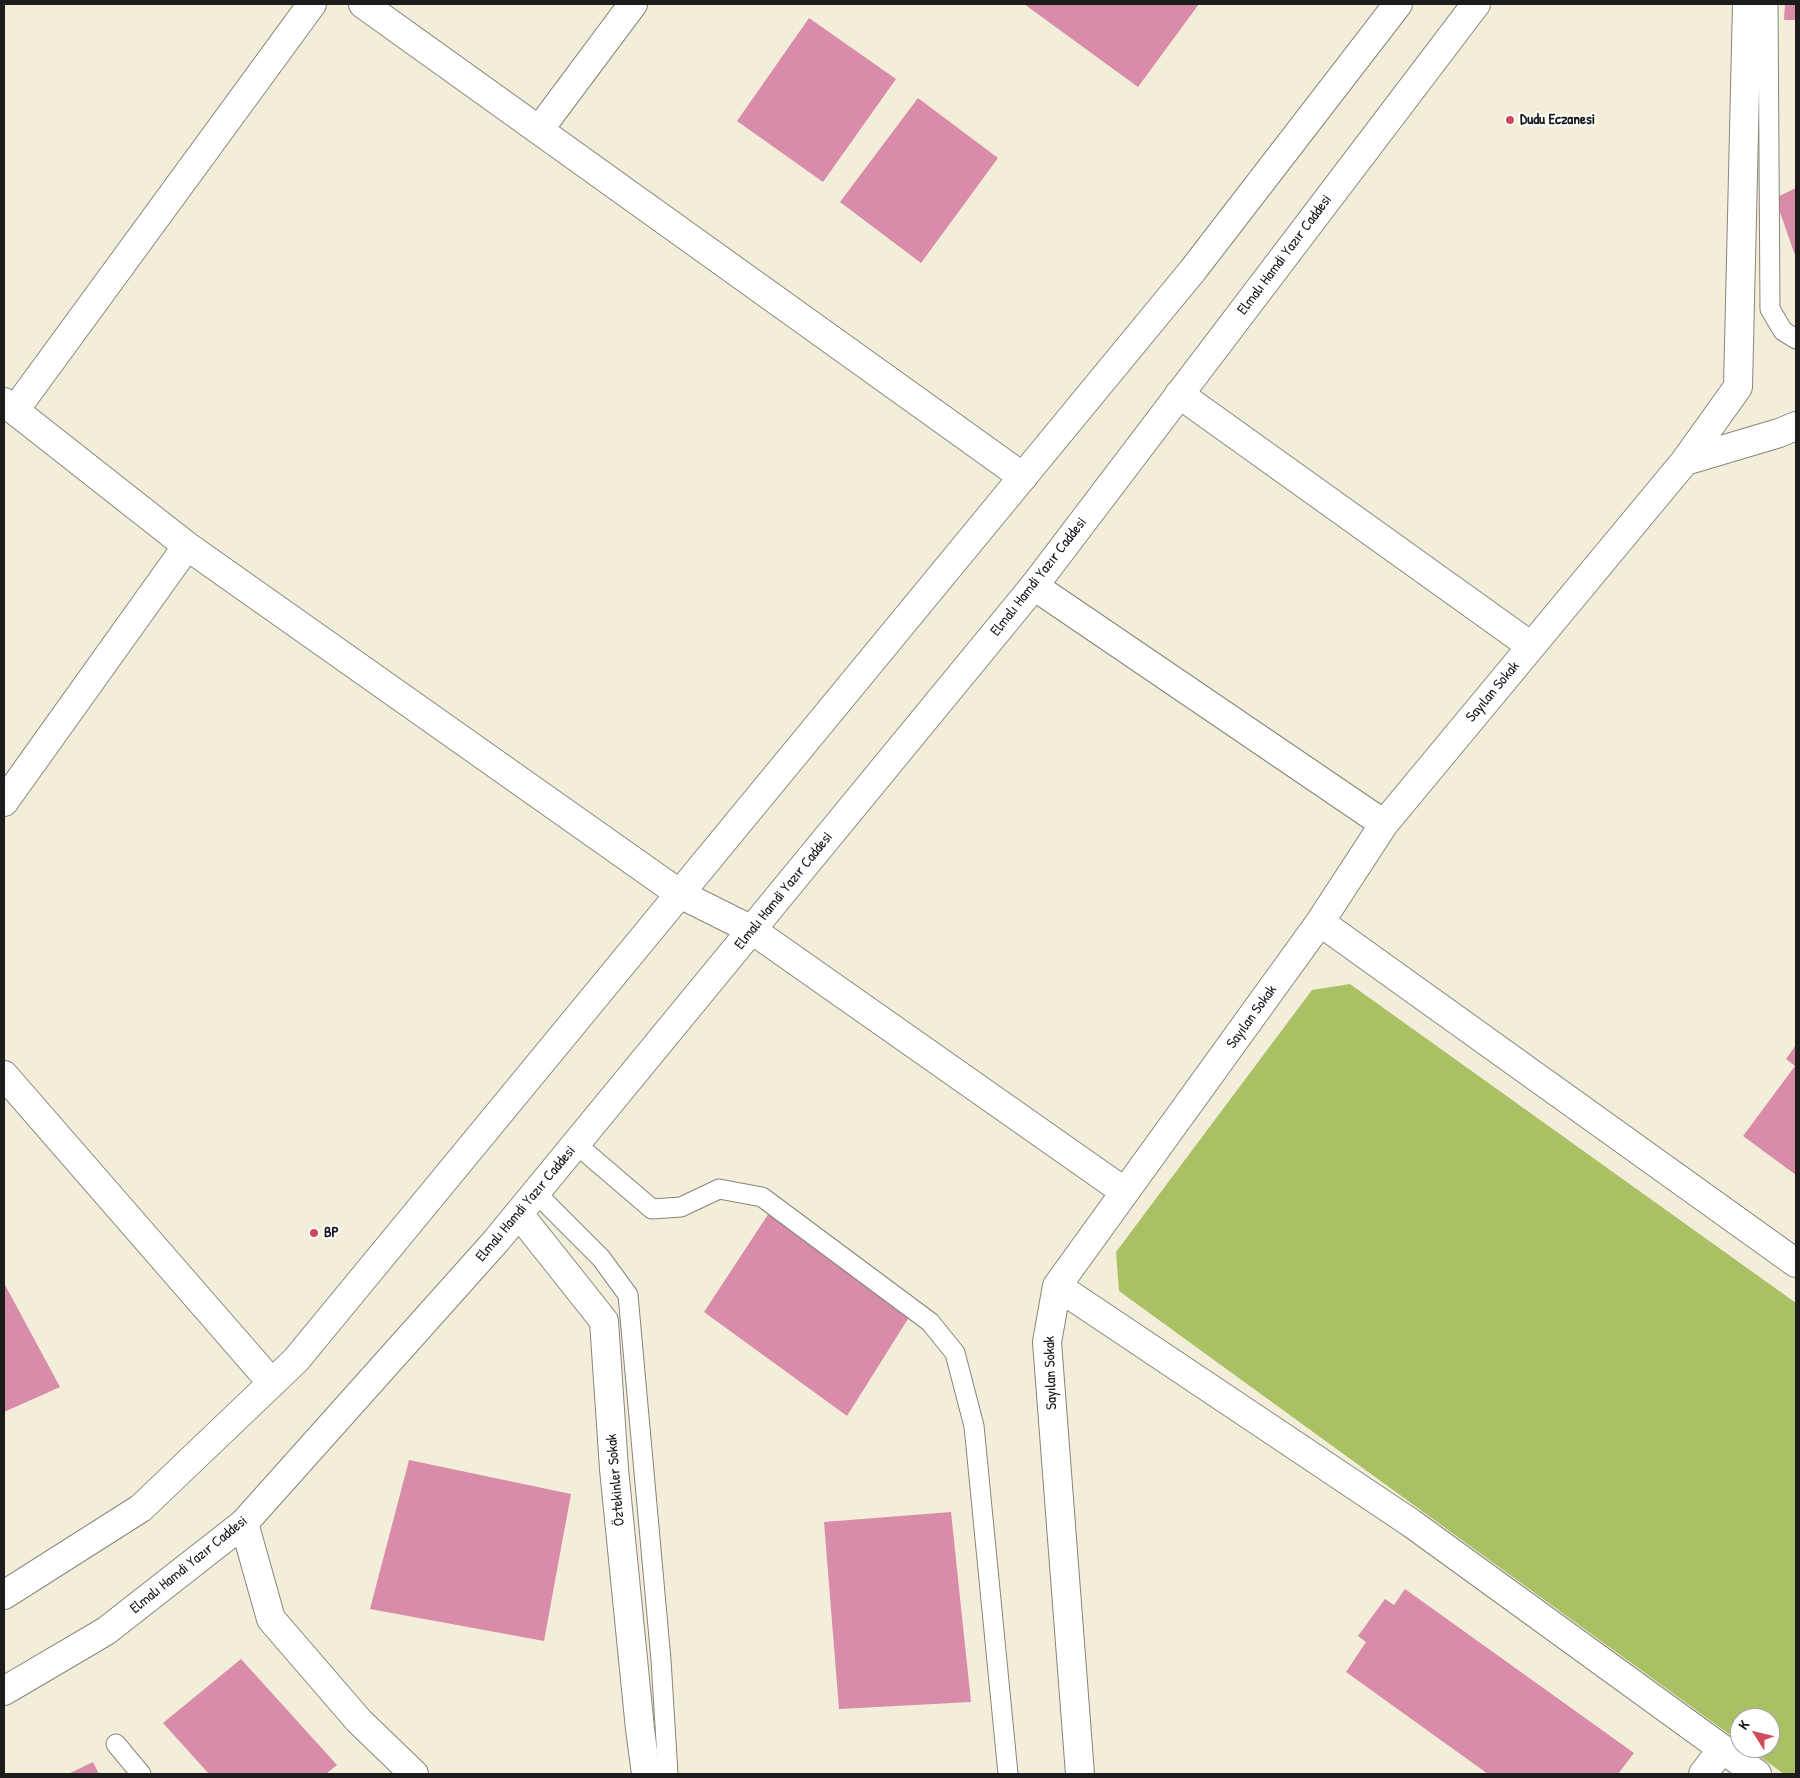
<!DOCTYPE html>
<html>
<head>
<meta charset="utf-8">
<style>
	body { margin:0 }
	#map { position:relative; width:1800px; height:1778px; overflow:hidden; background:#f3eeda; font-family:"Patrick Hand",sans-serif }
	canvas { display:block }
	.frame { position:absolute; inset:0; border:5px solid #1c1c1c; pointer-events:none }
	.north { position:absolute; left:1730px; top:1708px; width:50px; height:50px; box-sizing:border-box; background:#fff; border:1px solid #a4a4a4; border-radius:50%; rotate:306deg; font-size:14px; font-weight:700; line-height:20px; text-align:center; color:#1c1c1c }
	.north::after { content:''; display:block; margin:auto; width:18px; height:22px; background:#d1495b; clip-path:polygon(50% 0,100% 100%,50% 72%,0 100%) }
</style>
</head>
<body>
<div id="map">
<canvas width="1800" height="1778"></canvas>
<div class="frame"></div>
<div class="north">K</div>
</div>
<script>
const ctx = document.querySelector('canvas').getContext('2d');
ctx.lineJoin = 'round';
function paint(path, color) { ctx.fillStyle = color; ctx.fill(path, 'evenodd'); }
const toPath = rows => new Path2D(rows.map(r => 'M' + r).join(''));
function strokePath(path, color, width, dash) { ctx.strokeStyle = color; ctx.lineWidth = width; ctx.lineCap = dash ? 'butt' : 'round'; ctx.setLineDash(dash || []); ctx.stroke(path); }
function label(font, color, halo, rows, align = 'center') {
  ctx.font = font + ' "Patrick Hand",sans-serif'; ctx.lineWidth = 4; ctx.setLineDash([]); ctx.textBaseline = 'middle'; ctx.strokeStyle = halo; ctx.fillStyle = color; for (const [text, x, y, turn = 0] of rows) {
    ctx.save(); ctx.translate(x, y); ctx.rotate((+turn || 0) * Math.PI / 180); ctx.textAlign = isNaN(turn) ? turn : align; if (halo) ctx.strokeText(text, 0, 0); ctx.fillText(text, 0, 0); ctx.restore();
  }
}
paint(toPath([
	[1350,984,1796,1303,1796,1774,1784,1774,1748,1748,1770,1748,1770,1718,1740,1718,1740,1742,1119,1291,1116,1252,1312,990]
]), '#a9c065');
paint(toPath([
	[1024,4,1199,4,1138,87],
	[1785,4,1796,4,1796,20,1784,20],
	[809,18,896,79,823,182,737,121],
	[918,98,998,158,921,263,840,202],
	[1796,188,1796,258,1775,198],
	[1796,1045,1796,1175,1743,1136,1795,1066,1786,1059],
	[769,1213,911,1314,847,1416,704,1312],
	[4,1283,60,1387,4,1412],
	[409,1460,571,1494,544,1641,370,1609],
	[951,1512,971,1702,839,1709,824,1522],
	[1405,1589,1634,1753,1618,1774,1488,1774,1346,1672,1366,1642,1358,1636,1385,1599,1394,1605],
	[241,1659,337,1765,326,1774,209,1774,163,1723],
	[93,1762,99,1774,68,1774]
]), '#d98ca9');
const lane = toPath([
	[1768,4,1770,309,1783,331,1796,339],
	[576,1144,652,1209,681,1207,719,1189,762,1197,930,1322,955,1353,974,1426,1008,1774],
	[536,1193,601,1258,628,1295,661,1660,668,1774],
	[116,1744,141,1774]
]);
const street = toPath([
	[363,4,1023,477],
	[539,130,633,4],
	[1179,394,1531,646],
	[4,402,187,546,680,894,752,930,1125,1192],
	[15,410,312,4],
	[1685,461,1738,387,1747,4],
	[1034,586,1384,824],
	[4,802,187,546],
	[1320,922,1796,1263],
	[4,1075,272,1383],
	[519,1214,604,1321,614,1469,640,1729,646,1774],
	[1057,1286,1411,1523,1757,1774],
	[244,1523,271,1619,359,1721,414,1774],
	[1080,1774,1047,1342,1057,1286,1320,922,1384,824,1685,461,1779,433,1796,426],
	[1703,1774,1722,1749]
]);
const secondary = toPath([
	[4,1595,141,1508,296,1360,1193,270,1398,4],
	[4,1691,106,1631,244,1523,496,1241,1034,586,1476,4]
]);
strokePath(lane, '#88857b', 21);
strokePath(street, '#88857b', 30);
strokePath(secondary, '#88857b', 30);
strokePath(lane, '#fff', 19);
strokePath(street, '#fff', 28);
strokePath(secondary, '#fff', 28);
for (const [x, y, r, color] of [
	[1510,120,5,"#d1495b"],
	[314,1233,5,"#d1495b"]
]) { const dot = new Path2D(); dot.arc(x, y, r, 0, 2 * Math.PI); ctx.fillStyle = color; ctx.fill(dot); strokePath(dot, '#fff', 2); }
label('bold 15px', '#1c1c1c', '#fff', [
	["Dudu Eczanesi",1520,120],
	["BP",324,1233]
], 'left');
label('15px', '#1c1c1c', '#fff', [
	["Elmalı Hamdi Yazır Caddesi",1285,255,-53],
	["Elmalı Hamdi Yazır Caddesi",1039,577,-52],
	["Sayılan Sokak",1493,692,-50],
	["Elmalı Hamdi Yazır Caddesi",784,891,-51],
	["Sayılan Sokak",1252,1017,-54],
	["Elmalı Hamdi Yazır Caddesi",526,1204,-50],
	["Sayılan Sokak",1051,1373,-92],
	["Öztekinler Sokak",616,1480,-95],
	["Elmalı Hamdi Yazır Caddesi",189,1565,-39]
]);
</script>
</body>
</html>
